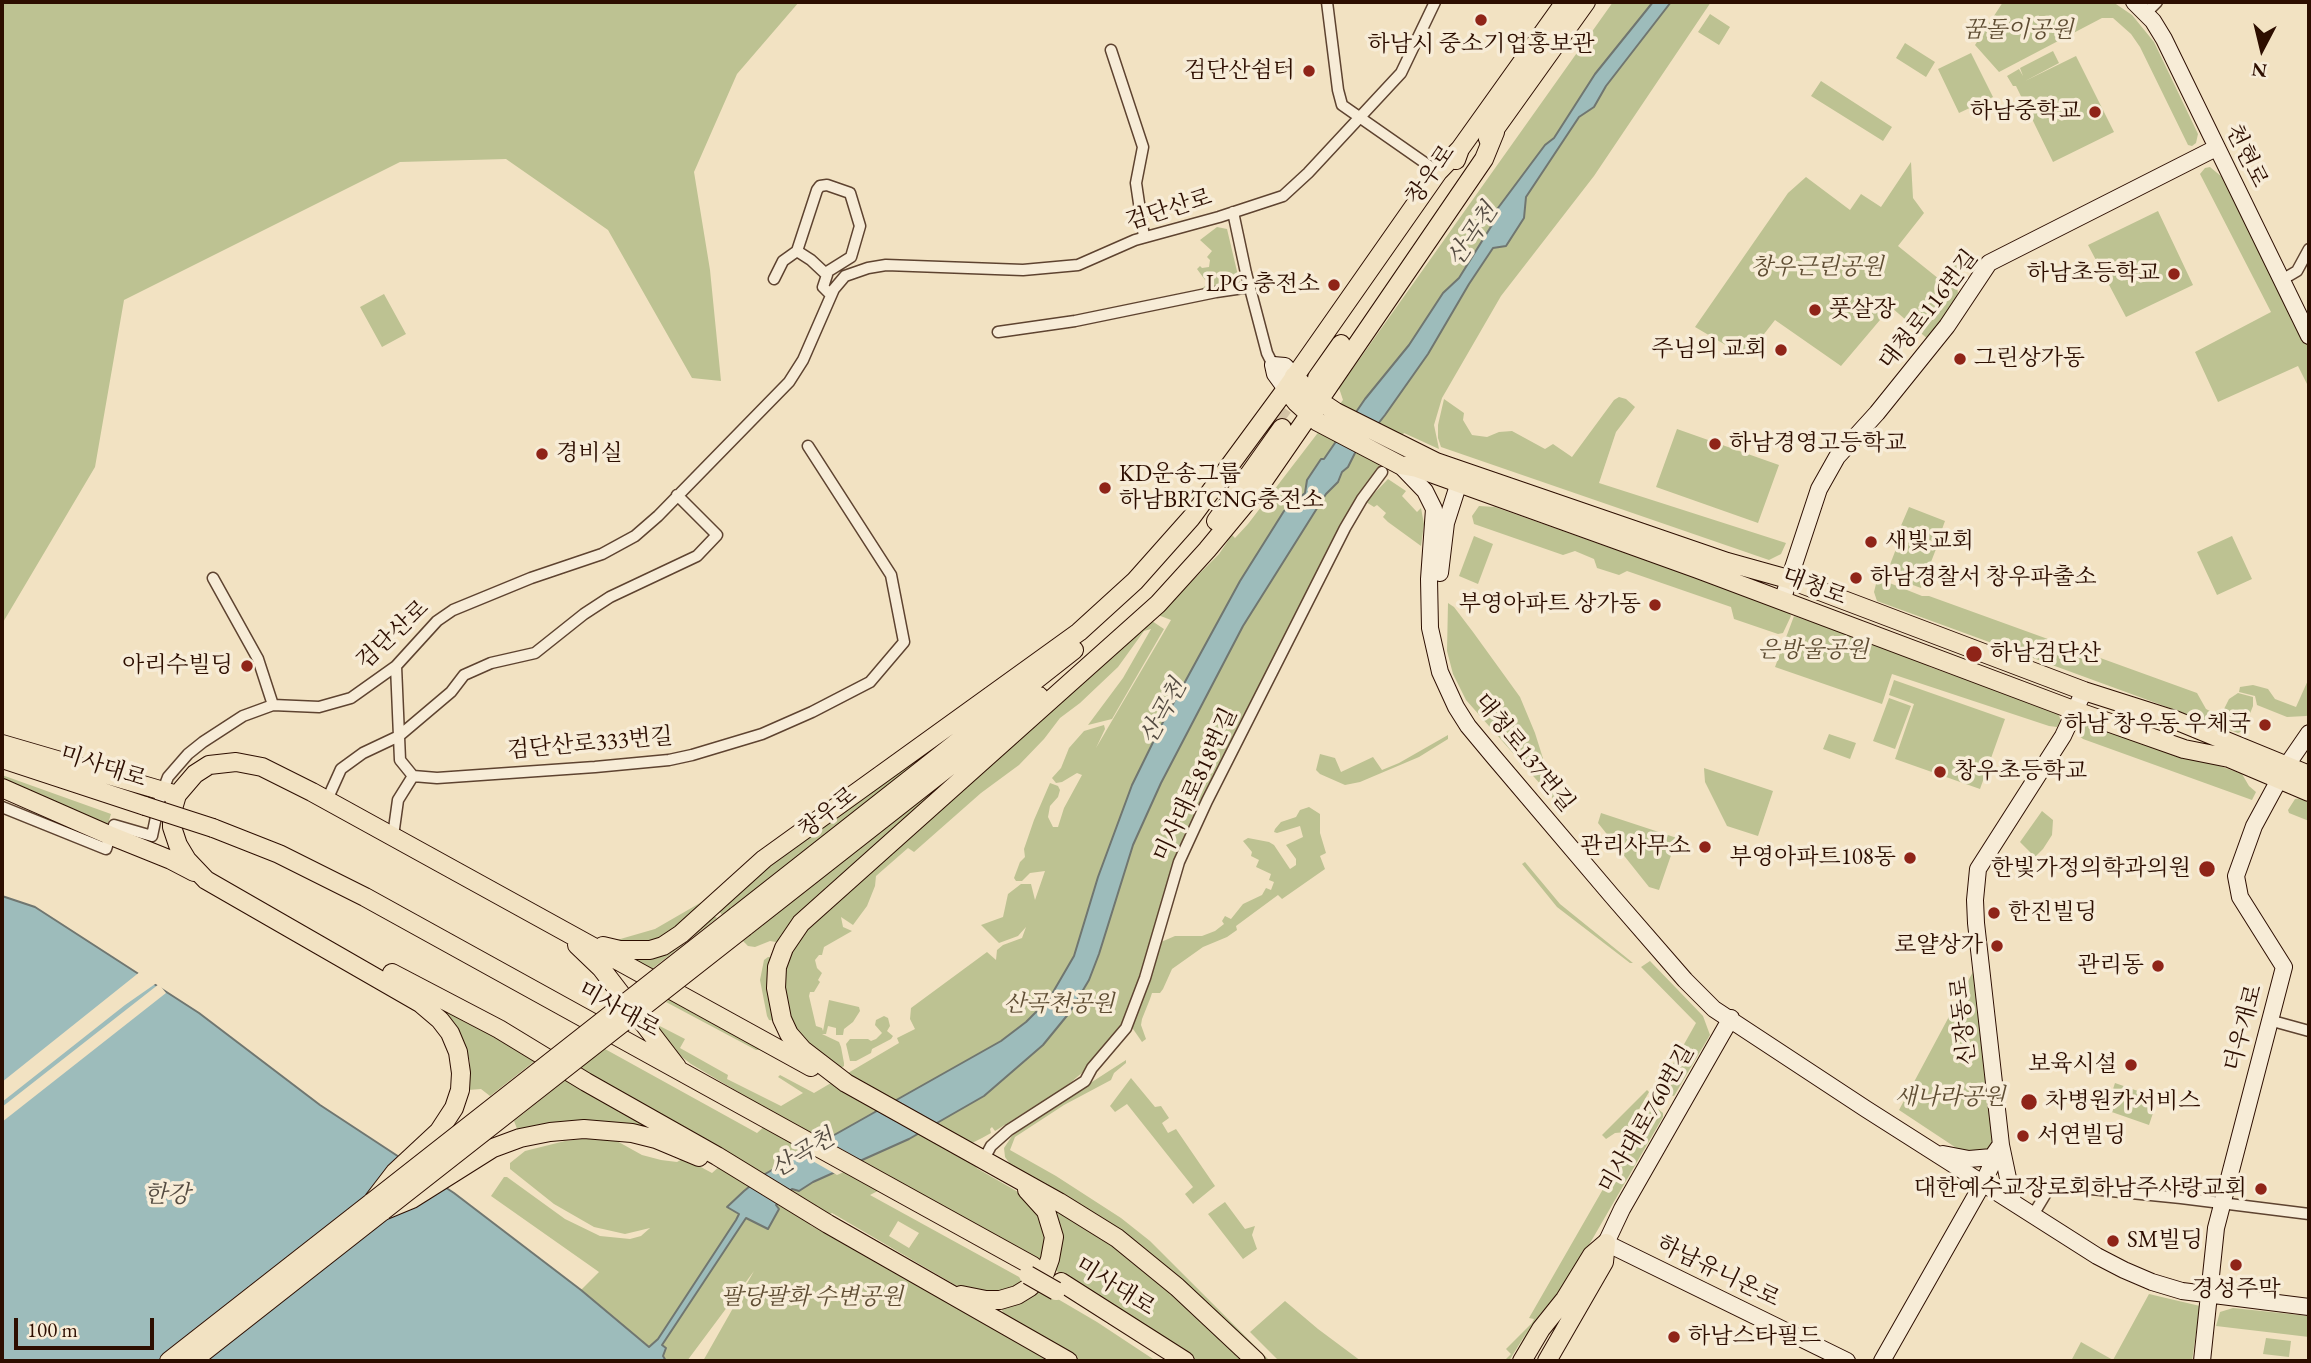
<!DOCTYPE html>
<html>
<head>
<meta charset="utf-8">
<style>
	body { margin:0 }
	#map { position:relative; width:2311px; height:1363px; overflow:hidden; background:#f2e2c2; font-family:"EB Garamond",serif }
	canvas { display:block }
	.frame { position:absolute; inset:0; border:4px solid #2d0e00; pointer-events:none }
	.north { position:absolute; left:2227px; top:14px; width:70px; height:70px; -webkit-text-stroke:5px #f7ecd7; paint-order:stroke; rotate:187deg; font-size:19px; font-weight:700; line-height:28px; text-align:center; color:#2d0e00 }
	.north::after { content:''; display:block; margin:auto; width:24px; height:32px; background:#2d0e00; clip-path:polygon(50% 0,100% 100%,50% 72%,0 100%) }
	.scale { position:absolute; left:14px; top:1318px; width:140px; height:32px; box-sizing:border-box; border:4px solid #2d0e00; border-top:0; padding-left:9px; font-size:21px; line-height:24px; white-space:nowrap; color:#2d0e00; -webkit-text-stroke:5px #f7ecd7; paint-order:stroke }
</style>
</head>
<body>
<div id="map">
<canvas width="2311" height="1363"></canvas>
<div class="frame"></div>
<div class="north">N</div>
<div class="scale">100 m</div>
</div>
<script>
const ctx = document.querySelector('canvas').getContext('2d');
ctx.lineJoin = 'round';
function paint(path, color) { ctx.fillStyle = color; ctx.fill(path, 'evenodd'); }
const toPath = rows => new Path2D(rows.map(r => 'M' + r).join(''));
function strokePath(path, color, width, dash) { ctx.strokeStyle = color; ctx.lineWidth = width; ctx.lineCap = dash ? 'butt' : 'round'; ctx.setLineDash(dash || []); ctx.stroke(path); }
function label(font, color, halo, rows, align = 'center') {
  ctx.font = font + ' "EB Garamond","Noto Serif KR",serif'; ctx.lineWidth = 7; ctx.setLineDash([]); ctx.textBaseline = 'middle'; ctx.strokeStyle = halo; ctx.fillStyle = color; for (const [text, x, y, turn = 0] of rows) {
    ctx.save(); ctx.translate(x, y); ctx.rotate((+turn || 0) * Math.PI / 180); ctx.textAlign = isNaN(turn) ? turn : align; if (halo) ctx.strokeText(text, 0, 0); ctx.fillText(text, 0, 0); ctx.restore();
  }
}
paint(toPath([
	[2,2,799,2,737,74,694,172,710,270,721,381,692,378,608,230,506,159,400,162,124,300,95,467,2,624],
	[1613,2,1711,2,1594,176,1501,296,1442,398,1434,425,1439,449,1404,433,1387,452,1375,473,1225,759,1156,932,1119,1032,1089,1067,1064,1088,995,1131,992,1127,990,1129,991,1133,982,1138,972,1143,969,1142,965,1157,978,1169,1025,1196,1045,1219,1045,1263,897,1181,870,1195,1030,1283,1004,1296,962,1289,832,1213,810,1225,1057,1361,703,1361,754,1271,687,1361,666,1361,663,1356,649,1347,581,1290,599,1272,491,1196,504,1177,507,1177,565,1219,600,1236,630,1239,641,1236,650,1228,625,1234,594,1227,554,1204,510,1169,510,1163,525,1151,565,1141,590,1138,615,1140,642,1155,661,1160,677,1162,684,1158,712,1173,729,1158,577,1070,605,1049,757,1133,777,1115,691,1064,678,1054,648,1020,685,1039,680,1048,728,1075,727,1079,781,1106,803,1093,778,1077,780,1075,814,1093,899,1043,897,1038,915,1029,910,1019,911,1008,987,952,996,960,997,950,1003,945,1022,938,1026,927,1018,936,999,943,981,925,1003,917,1008,894,1021,884,1031,884,1035,900,1045,871,1030,873,1022,881,1016,881,1014,878,1020,862,1025,857,1024,849,1034,820,1050,783,1058,786,1060,790,1058,797,1050,806,1048,817,1053,827,1058,827,1064,808,1082,775,1077,773,1062,782,1056,783,1052,778,1061,768,1069,748,1084,731,1104,725,1105,729,1096,748,1171,620,1158,615,1219,554,1232,535,1235,538,1248,524,1343,400,1339,388],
	[898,1221,919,1233,909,1248,889,1236],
	[2003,2,2113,2,2132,15,2154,42,2198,134,2196,143,2192,146,2188,145,2140,47,2131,34,2113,18,2102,18,1999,72,1975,45],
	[1710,14,1730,27,1719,45,1698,32],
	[1905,43,1935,62,1926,77,1896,58],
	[2053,51,2059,63,2025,81,2076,56,2114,132,2053,162,2016,86,2013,86,2007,76,2019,69,2023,76,2020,68],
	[1971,53,1993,97,1959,113,1938,69],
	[1821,81,1892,127,1883,141,1811,96],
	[1911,162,1913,198,1924,213,1898,246,1939,279,1956,261,1957,274,1960,278,1957,287,1958,293,1953,304,1930,341,1891,307,1841,366,1775,320,1746,357,1695,327,1788,193,1806,177,1850,210,1861,194,1881,207],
	[2210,167,2222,177,2309,343,2309,388,2298,366,2218,402,2195,352,2271,312,2200,174,2205,168],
	[2158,211,2193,285,2126,317,2088,245],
	[1217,227,1227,229,1240,284,1203,290,1201,289,1208,284,1197,269,1200,266,1202,268,1209,267,1210,260,1207,257,1212,251,1200,240],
	[384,294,406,334,382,347,360,307],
	[1619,397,1626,399,1635,407,1616,432,1599,483,1786,543,1781,554,1769,560,1441,447,1438,438,1438,425,1444,399,1464,413,1463,420,1472,435,1487,437,1499,432,1512,431,1545,449,1553,444,1572,457,1614,400],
	[1677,429,1779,465,1758,523,1656,487],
	[1388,479,1406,491,1402,496,1417,512,1421,508,1424,524,1421,546,1388,522,1383,517,1386,513,1377,505,1374,507,1366,502],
	[1479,506,1495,507,1789,611,1791,616,1783,633,1778,634,1734,619,1731,607,1627,571,1619,575,1597,568,1594,559,1575,551,1563,555,1474,524,1472,516],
	[1909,507,1945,521,1937,543,1900,528],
	[1474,536,1493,544,1478,584,1459,576],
	[1901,536,1936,549,1921,588,1886,575],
	[2232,536,2252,579,2217,595,2197,552],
	[1882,580,1922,596,1929,596,2197,693,2206,709,2216,714,2223,711,2229,699,2238,693,2253,697,2253,706,2243,731,2238,733,1877,601,1874,592,1876,584],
	[1448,603,1454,607,1473,632,1520,697,1535,733,1557,803,1466,700,1453,674,1447,651],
	[1794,616,1920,658,1930,667,2047,708,2058,713,2061,721,2057,727,2049,726,1892,674,1882,704,1775,667],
	[1149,619,1164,629,1112,719,1088,725,1123,678,1151,629,1144,631,1118,667,1080,703,1060,718,1044,739,1019,765,981,793,914,852,908,848,876,876,875,886,867,906,853,925,841,917,843,927,852,931,824,947,822,955,819,955,815,960,817,968,822,973,818,980,820,982,814,992,810,992,809,996,816,1026,822,1028,823,1031,829,1000,859,1007,860,1011,853,1022,844,1029,843,1035,836,1035,836,1028,828,1026,826,1034,822,1034,839,1042,841,1047,844,1063,844,1066,839,1069,789,1028,781,969,803,928],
	[1031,673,739,903,722,915,719,911,768,864],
	[2309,678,2309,715,2306,716,2287,717,2257,705,2255,696,2239,692,2240,687,2253,685,2268,689,2275,699,2296,707],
	[1894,680,2005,719,1980,789,1895,759,1914,704,1889,695],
	[1889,698,1911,706,1895,749,1873,741],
	[2086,720,2094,720,2242,774,2249,786,2256,792,2252,800,2083,739,2078,735],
	[1008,727,782,943,770,941,755,947,748,946,743,941],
	[1829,734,1856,743,1850,759,1823,749],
	[1448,735,1448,739,1419,757,1360,782,1345,785,1320,774,1316,770,1320,754,1335,758,1341,772,1373,757,1382,770,1399,763],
	[1704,768,1773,791,1758,836,1727,826,1705,782],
	[2,775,111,814,107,827,2,784],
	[2302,798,2309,801,2309,821,2289,813,2288,810,2295,799],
	[1309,807,1320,814,1320,833,1326,853,1320,856,1325,869,1282,899,1278,895,1236,926,1237,930,1227,937,1203,947,1172,969,1163,989,1160,993,1152,993,1150,999,1142,1019,1141,1025,1146,1039,1142,1042,1131,1026,1161,942,1175,936,1202,936,1215,931,1224,924,1222,921,1225,916,1231,919,1243,904,1262,895,1266,888,1271,890,1274,882,1269,880,1271,874,1256,867,1259,860,1251,856,1252,852,1243,841,1248,838,1269,842,1274,845,1290,869,1296,865,1296,859,1286,845,1303,837,1300,826,1277,833,1274,832,1275,829,1281,822,1296,817,1300,810],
	[2042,811,2053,820,2052,835,2043,849,2035,857,2020,842],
	[1601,813,1677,838,1659,890,1649,887,1598,823],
	[1525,862,1560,904,1633,963,1630,963,1557,907,1522,864],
	[719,892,656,944,610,942,655,929],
	[713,915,717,918,648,972,624,956],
	[768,957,775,957,775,1021,769,1020,767,1016,760,980,764,960],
	[1650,961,1703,1016,1710,1035,1674,1096,1662,1093,1660,1087,1696,1023,1641,967],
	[1975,968,1995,1144,1976,1161,1899,1110],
	[380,972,498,1038,536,1060,490,1096,481,1089,468,1090,470,1062,464,1042,457,1029],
	[673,995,803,1072,760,1050,756,1050,666,1002],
	[884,1016,888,1018,890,1026,887,1031,893,1036,891,1039,872,1049,871,1053,856,1061,850,1061,846,1044,850,1039,868,1039,871,1041,876,1039,882,1033,875,1025,876,1020],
	[1126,1060,1126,1063,1114,1073,1111,1080,1064,1105,1015,1137,1010,1150,1056,1176,1121,1218,1150,1241,1270,1361,1260,1361,1088,1210,1010,1164,1005,1157,1004,1148,1012,1136,1030,1122],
	[1131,1078,1155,1107,1161,1106,1169,1118,1162,1123,1168,1133,1176,1129,1215,1186,1193,1204,1185,1194,1193,1187,1127,1104,1115,1112,1110,1106],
	[567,1079,679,1142,518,1131,514,1121],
	[2115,1083,2158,1098,2149,1125,2106,1110],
	[1647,1090,1649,1092,1626,1132,1615,1133,1606,1139,1602,1135],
	[1649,1109,1658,1109,1663,1113,1663,1117,1571,1276,1517,1361,1511,1361,1528,1330,1509,1361,1504,1361,1511,1354,1506,1349,1532,1323,1534,1319,1529,1318],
	[1225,1202,1245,1229,1255,1226,1252,1235,1257,1249,1243,1259,1208,1214],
	[1052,1205,1087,1225,1154,1278,1243,1361,1198,1361,1052,1268],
	[1039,1288,1097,1322,1156,1361,1082,1361,1008,1321,1000,1307],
	[2149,1294,2200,1306,2192,1361,2071,1361,2081,1342,2113,1360],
	[1285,1301,1318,1329,1361,1361,1279,1361,1250,1332],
	[2233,1308,2309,1316,2309,1337,2216,1326,2220,1312],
	[2266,1338,2291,1341,2289,1357,2263,1354]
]), '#bdc292');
const water = toPath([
	[1653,2,1671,2,1606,86,1594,107,1579,117,1526,197,1524,218,1506,246,1493,248,1469,284,1428,354,1385,415,1355,453,1348,467,1342,472,1338,482,1326,494,1243,626,1161,783,1133,845,1099,954,1089,980,1070,1012,1043,1045,984,1096,909,1139,813,1182,799,1191,792,1189,776,1205,779,1209,768,1229,746,1218,662,1345,666,1348,663,1356,666,1361,2,1361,2,896,35,907,199,1013,320,1105,454,1193,581,1290,649,1347,658,1339,736,1220,739,1214,727,1207,744,1191,765,1174,1001,1041,1026,1022,1049,999,1074,956,1098,877,1132,785,1162,724,1240,581,1284,511,1305,493,1307,480,1321,459,1324,459,1365,399,1409,345,1443,293,1459,278,1492,225,1492,216,1545,145,1554,138,1595,74,1653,2]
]);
paint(water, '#9dbcbb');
strokePath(water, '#707670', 2);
paint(toPath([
	[141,971,158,982,125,1005,2,1102,2,1082],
	[159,984,166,993,2,1122,2,1107],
	[820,1138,840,1148,865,1163,837,1175,797,1152]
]), '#f2e2c2');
strokePath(toPath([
	[1273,422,1292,395]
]), '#d4c2a5', 18, [18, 9]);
const street = toPath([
	[1327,2,1338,90,1342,105,1438,172],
	[2146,13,2157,2],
	[1111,50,1143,147,1136,183,1144,237],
	[1233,212,1246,273,1267,353,1273,365],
	[827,275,811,260,797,251,817,190,820,186,827,185,850,193,860,226,851,257,827,272,827,275,823,287,831,295],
	[774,279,783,261,797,251],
	[2280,281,2297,271,2309,249],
	[998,332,1075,321,1216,292,1250,287],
	[213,578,258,659,273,705],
	[396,666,400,760,413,776,437,778,595,767,669,760,692,755,762,734,812,712,870,682,904,642,891,575,808,446],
	[327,800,341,769,363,753,399,736,451,692,464,675,491,663,535,653,584,614,610,597,697,556,717,535,677,495],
	[2,807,106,849,108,843],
	[113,829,114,825,152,836,160,798,168,777,188,754,203,742,243,716,273,705,319,707,351,698,396,666,437,621,453,610,531,578,602,554,635,536,658,516,789,382,803,360,834,289,845,276,868,268,886,265,1023,270,1078,265,1135,240,1219,217,1283,196,1308,173,1401,73,1435,2],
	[393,836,398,800,413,776],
	[2269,1020,2309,1031],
	[984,1159,991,1146,1009,1130,1085,1081,1092,1068,1126,1028,1145,978,1179,862,1207,801,1345,528,1362,499,1382,472],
	[2033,1215,2051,1185,2181,1198,2309,1214]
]);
const secondary = toPath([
	[2134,2,2153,21,2164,39,2309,336],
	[1286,389,1275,374,1273,365,1285,366,1294,376],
	[1400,465,1425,491,1434,509,1429,579,1430,628,1440,672,1456,707,1468,726,1493,756,1612,896,1685,980,1714,1009,1866,1109,2097,1256,2124,1270,2152,1282,2182,1291,2309,1307],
	[1440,573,1446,523,1462,473],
	[1782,601,1819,489,1837,457,1877,413,1947,326,1989,263,2216,148],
	[1731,1018,1622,1209,1606,1243,1847,1361],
	[2001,1145,2013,1202],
	[1943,1154,1969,1159,1992,1157,1999,1147],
	[1882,1361,1983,1183,2001,1145,1976,923,1975,900,1978,869,2063,736,2084,691],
	[2202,1361,2216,1228,2284,967,2240,897,2236,876,2254,826,2287,765,2309,733]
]);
const primary = toPath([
	[1488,139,1586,2],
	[1456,160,1460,149,1565,2],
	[1294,376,1318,400,1336,412,1436,462,1727,562,1788,579,2084,691,2175,720,2309,775],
	[1317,378,1341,344],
	[1286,389,1296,402,1318,422,1400,465,1417,468,1698,569,2076,711,2184,749,2229,758,2309,792],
	[1216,521,1282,428],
	[2,744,177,795],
	[2,759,145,806],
	[2,788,109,835,171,860,194,872],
	[213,828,279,854,365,897,1033,1266],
	[736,916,1074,650],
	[745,927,1039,696],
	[577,945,601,968,677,1067],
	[603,946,620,950,650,950,663,946,681,934,764,859,1079,632,1135,581,1191,518,1286,389,1438,172,1460,149],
	[392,973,499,1029,586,1082,717,1156,828,1224,1068,1361],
	[1061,1282,1185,1361],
	[961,1295,986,1300,1000,1300,1017,1295,1030,1287,1045,1273,1050,1259,1054,1237,1046,1211,1027,1190],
	[169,1361,372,1202,395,1172,439,1131,454,1108,460,1090,461,1073,458,1052,450,1033,440,1020,420,1003,206,880,187,860,178,845,172,827,172,812,177,795,195,774,209,765,236,762,262,767,312,792,811,1067],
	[192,1361,383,1211,412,1199,493,1148,520,1138,550,1132,584,1129,632,1133,656,1139,699,1157],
	[1256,1361,1177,1287,1117,1238,1059,1202,846,1083,803,1050,789,1034,782,1019,776,988,777,967,784,948,801,923,1158,604,1207,550,1260,486,1309,415,1484,159,1495,132],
	[1522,1361,1541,1329,1565,1299,1592,1255,1606,1243],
	[1547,1361,1604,1262,1606,1243]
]);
strokePath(street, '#5e4330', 13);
strokePath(secondary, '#2d0e00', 18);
strokePath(primary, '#2d0e00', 20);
strokePath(street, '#f7ecd7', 10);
strokePath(secondary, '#f7ecd7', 16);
strokePath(primary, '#f2e2c2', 18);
const primaryBridge = toPath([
	[145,806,213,828],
	[372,1202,736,916],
	[383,1211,745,927],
	[1028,1275,1056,1291]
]);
strokePath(primaryBridge, '#2d0e00', 20, []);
strokePath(primaryBridge, '#f2e2c2', 18);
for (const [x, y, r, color] of [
	[1481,20,7,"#8f2418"],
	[1309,71,7,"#8f2418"],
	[2095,112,7,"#8f2418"],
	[2174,274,7,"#8f2418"],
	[1334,285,7,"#8f2418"],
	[1815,310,7,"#8f2418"],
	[1781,350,7,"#8f2418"],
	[1960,359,7,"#8f2418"],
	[1715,444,7,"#8f2418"],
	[542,454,7,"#8f2418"],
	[1105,488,7,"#8f2418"],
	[1871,542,7,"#8f2418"],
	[1856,578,7,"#8f2418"],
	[1655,605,7,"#8f2418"],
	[1974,654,9,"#8f2418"],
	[247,666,7,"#8f2418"],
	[2265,725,7,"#8f2418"],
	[1940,772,7,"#8f2418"],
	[1705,847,7,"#8f2418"],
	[1910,858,7,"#8f2418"],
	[2207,869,9,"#8f2418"],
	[1994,913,7,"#8f2418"],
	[1997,946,7,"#8f2418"],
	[2158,966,7,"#8f2418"],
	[2131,1065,7,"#8f2418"],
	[2029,1102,9,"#8f2418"],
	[2023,1136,7,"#8f2418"],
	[2261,1189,7,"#8f2418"],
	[2113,1241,7,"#8f2418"],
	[2236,1265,7,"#8f2418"],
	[1674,1337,7,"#8f2418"]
]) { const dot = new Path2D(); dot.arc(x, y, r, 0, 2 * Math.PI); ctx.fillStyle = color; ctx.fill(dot); strokePath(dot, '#f7ecd7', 2.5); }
label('italic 23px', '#5f4d33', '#f7ecd7', [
	["꿈돌이공원",2018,31],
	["창우근린공원",1817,268],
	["은방울공원",1813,651],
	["산곡천공원",1059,1005],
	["새나라공원",1950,1098],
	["팔당팔화 수변공원",812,1298]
]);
label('23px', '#2d0e00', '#f7ecd7', [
	["하남시 중소기업홍보관",1481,45,"center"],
	["검단산쉼터",1295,71],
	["하남중학교",2081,112],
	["하남초등학교",2160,274],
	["LPG 충전소",1320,285],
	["풋살장",1829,310,"left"],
	["주님의 교회",1767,350],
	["그린상가동",1974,359,"left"],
	["하남경영고등학교",1729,444,"left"],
	["경비실",556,454,"left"],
	["KD운송그룹",1119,475,"left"],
	["하남BRTCNG충전소",1119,501,"left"],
	["새빛교회",1885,542,"left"],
	["하남경찰서 창우파출소",1870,578,"left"],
	["부영아파트 상가동",1641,605],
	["하남검단산",1990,654,"left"],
	["아리수빌딩",233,666],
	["하남 창우동 우체국",2251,725],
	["창우초등학교",1954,772,"left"],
	["관리사무소",1691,847],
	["부영아파트108동",1896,858],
	["한빛가정의학과의원",2191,869],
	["한진빌딩",2008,913,"left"],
	["로얄상가",1983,946],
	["관리동",2144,966],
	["보육시설",2117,1065],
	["차병원카서비스",2045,1102,"left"],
	["서연빌딩",2037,1136,"left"],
	["대한예수교장로회하남주사랑교회",2247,1189],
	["SM빌딩",2127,1241,"left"],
	["경성주막",2236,1290,"center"],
	["하남스타필드",1688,1337,"left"]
], 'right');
label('23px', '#2d0e00', '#f7ecd7', [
	["천현로",2246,156,64],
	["창우로",1431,175,-55],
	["검단산로",1169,210,-17],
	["대청로116번길",1929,310,-52],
	["대청로",1814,587,21],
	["검단산로",393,635,-43],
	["검단산로333번길",590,744,-5],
	["대청로137번길",1524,753,51],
	["미사대로",103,767,18],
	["미사대로818번길",1196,785,-65],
	["창우로",828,813,-38],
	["미사대로",619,1010,29],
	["신장동로",1964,1021,-96],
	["더우개로",2244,1028,-75],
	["미사대로760번길",1647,1119,-60],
	["하남유니온로",1718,1272,26],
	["미사대로",1115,1287,32]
]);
label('italic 24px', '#544b41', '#f7ecd7', [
	["산곡천",1473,235,-56],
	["산곡천",1164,712,-61],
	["산곡천",803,1154,-31],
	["한강",167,1195]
]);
</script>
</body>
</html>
